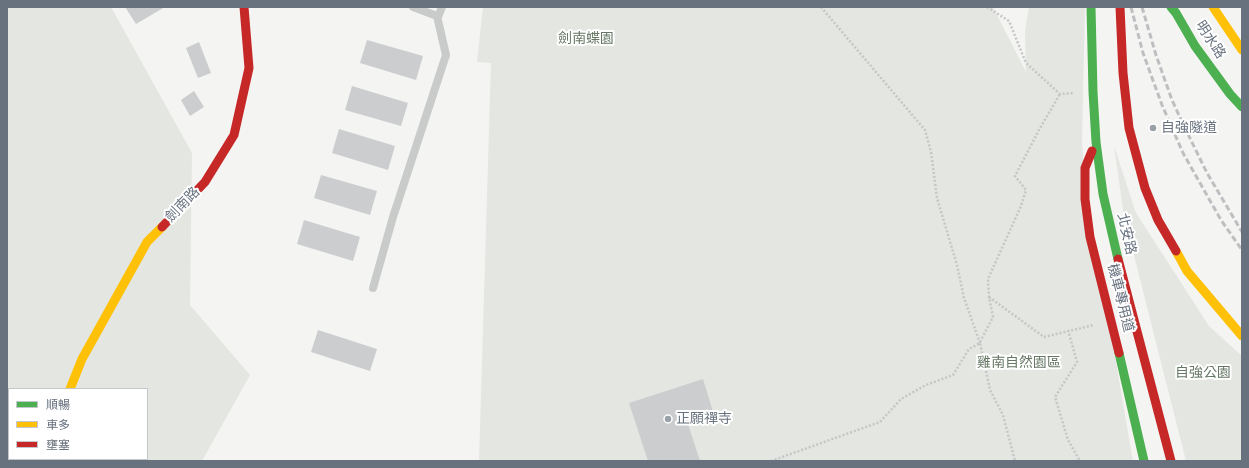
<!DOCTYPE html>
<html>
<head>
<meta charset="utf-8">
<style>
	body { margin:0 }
	#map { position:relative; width:1249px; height:468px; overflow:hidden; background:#f4f4f3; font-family:"DM Sans","Noto Sans TC",sans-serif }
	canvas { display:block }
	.frame { position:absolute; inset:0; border:8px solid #68727f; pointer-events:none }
	.legend { position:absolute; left:8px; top:388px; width:140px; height:72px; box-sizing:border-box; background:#fff; border:1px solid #c3c7cc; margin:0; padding:5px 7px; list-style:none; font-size:12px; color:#68727f }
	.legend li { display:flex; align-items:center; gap:8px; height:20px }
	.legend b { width:20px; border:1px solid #c3c7cc }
</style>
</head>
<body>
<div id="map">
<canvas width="1249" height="468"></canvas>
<div class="frame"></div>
<ul class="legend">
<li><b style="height:5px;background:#4caf50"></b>順暢</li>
<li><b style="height:5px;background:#ffc107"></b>車多</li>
<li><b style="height:5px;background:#c62828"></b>壅塞</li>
</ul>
</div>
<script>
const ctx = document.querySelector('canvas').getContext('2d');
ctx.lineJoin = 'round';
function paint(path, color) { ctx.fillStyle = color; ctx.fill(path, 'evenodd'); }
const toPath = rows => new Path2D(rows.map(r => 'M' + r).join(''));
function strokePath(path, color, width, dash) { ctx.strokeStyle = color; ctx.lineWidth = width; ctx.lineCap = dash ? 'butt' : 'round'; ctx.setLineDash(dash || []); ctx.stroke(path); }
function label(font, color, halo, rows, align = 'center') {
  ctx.font = font + ' "DM Sans","Noto Sans TC",sans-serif'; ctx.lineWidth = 4; ctx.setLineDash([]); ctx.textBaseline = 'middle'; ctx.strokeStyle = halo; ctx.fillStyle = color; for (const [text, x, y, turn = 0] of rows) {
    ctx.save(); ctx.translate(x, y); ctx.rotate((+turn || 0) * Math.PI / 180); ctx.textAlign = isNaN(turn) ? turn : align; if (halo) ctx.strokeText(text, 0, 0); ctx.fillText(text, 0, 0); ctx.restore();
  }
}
paint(toPath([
	[7,7,111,7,192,153,190,305,250,375,202,461,7,461],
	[9,389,147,389,147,459,9,459],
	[483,7,993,7,1026,72,1025,31,1029,7,1085,7,1082,139,1084,177,1133,461,479,461,491,63,477,62],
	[1114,146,1136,213,1209,326,1242,356,1242,461,1186,461,1124,216]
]), '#e4e6e2');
paint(toPath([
	[125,7,165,7,136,24],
	[367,40,423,56,416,80,360,63],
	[199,42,211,73,198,78,186,48],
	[352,86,408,103,401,126,345,110],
	[194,91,204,107,190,116,181,100],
	[339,129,395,146,388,170,332,153],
	[321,175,377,191,370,215,314,198],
	[304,220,360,237,353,261,297,244],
	[318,330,377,349,370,371,311,352],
	[703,379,714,415,688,424,700,461,648,461,629,403]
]), '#cccdce');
strokePath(toPath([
	[821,7,925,130,931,152,937,198,957,265,964,298,980,343],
	[987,7,1009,21,1026,63,1060,94,1074,93],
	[989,297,1044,337,1094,325],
	[1068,330,1077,362,1055,397,1068,440,1080,461],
	[980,342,993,317,989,297,988,279,1021,206,1026,190,1015,176,1039,130,1060,94],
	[771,461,880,422,901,399,926,385,953,375,969,349,980,343,990,390,1003,415,1015,461]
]), '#c6c6c7', 2.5, [2, 2]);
strokePath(toPath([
	[438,17,442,7],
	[373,288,393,217,446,55,437,16,413,7]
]), '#c9caca', 8);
strokePath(toPath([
	[86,459,89,461]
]), '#c9caca', 16);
strokePath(toPath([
	[1091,7,1093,92,1096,142,1103,194,1118,259],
	[1171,7,1176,13,1195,46,1230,94,1242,107],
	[1119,353,1144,461]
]), '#4caf50', 9);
strokePath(toPath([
	[1213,7,1242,50],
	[1176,251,1187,271,1242,336],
	[70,389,82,359,147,242,162,227]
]), '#ffc107', 9);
strokePath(toPath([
	[1120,7,1123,73,1129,128,1145,188,1158,220,1176,251],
	[1092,151,1085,168,1085,199,1090,237,1119,353],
	[162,227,205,182,234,135,249,68,244,7],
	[1118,259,1171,461]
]), '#c62828', 9);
strokePath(toPath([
	[1131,7,1143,53,1162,105,1183,153,1221,220,1242,250],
	[1142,7,1156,55,1172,100,1183,124,1207,173,1242,232]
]), '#bebfc1', 3, [6, 3]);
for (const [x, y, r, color] of [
	[1153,128,4,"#99a0a8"],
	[668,419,4,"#99a0a8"]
]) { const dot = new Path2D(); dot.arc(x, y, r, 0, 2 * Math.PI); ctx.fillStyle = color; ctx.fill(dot); strokePath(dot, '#fff', 1.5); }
label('14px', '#677766', '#fff', [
	["劍南蝶園",586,39],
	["雞南自然園區",1019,363],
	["自強公園",1203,373]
]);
label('14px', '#68727f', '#fff', [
	["明水路",1210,40,57],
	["劍南路",183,205,-46],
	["北安路",1126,234,77],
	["機車專用道",1120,298,76]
]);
label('14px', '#68727f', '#fff', [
	["自強隧道",1161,128],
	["正願禪寺",676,419]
], 'left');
</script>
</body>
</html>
